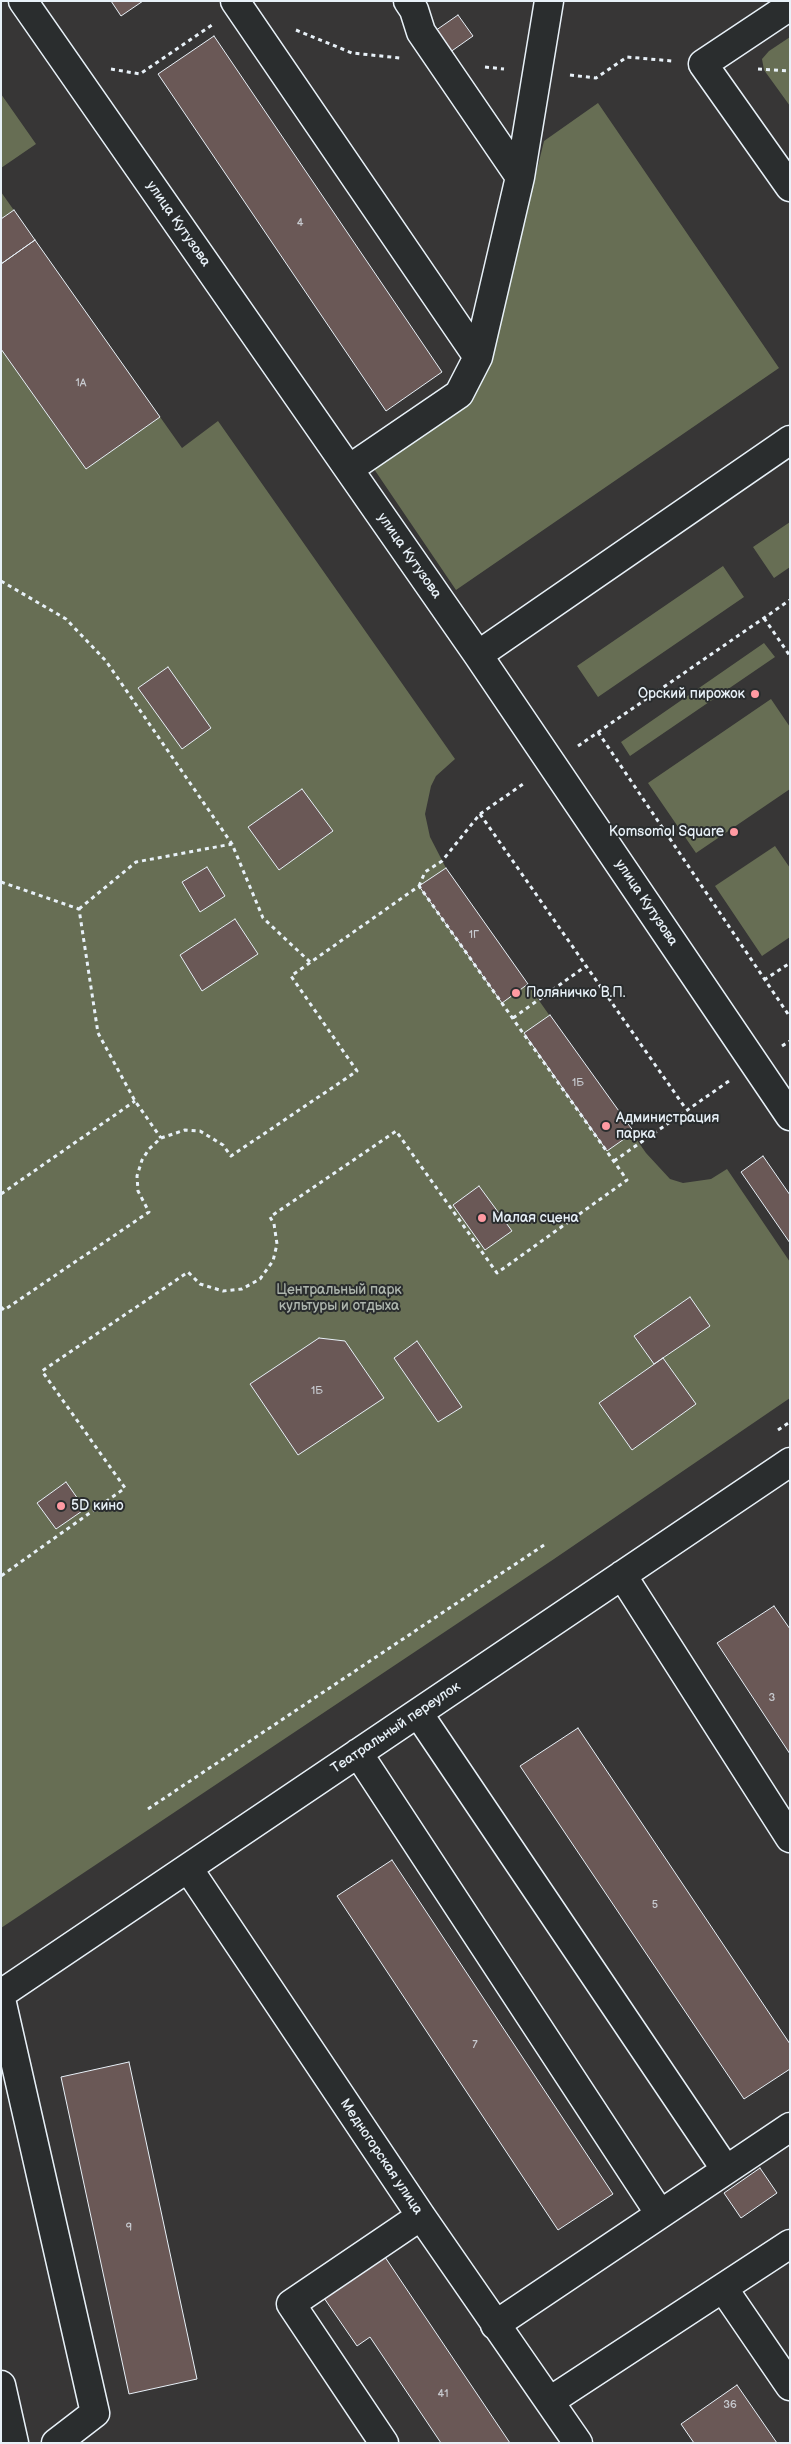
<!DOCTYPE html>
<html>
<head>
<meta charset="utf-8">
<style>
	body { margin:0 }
	#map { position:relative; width:791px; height:2444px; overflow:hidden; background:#373636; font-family:"Balsamiq Sans",sans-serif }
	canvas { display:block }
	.frame { position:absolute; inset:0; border:2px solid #e8f1f8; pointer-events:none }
</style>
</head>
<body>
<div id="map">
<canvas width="791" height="2444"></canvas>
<div class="frame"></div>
</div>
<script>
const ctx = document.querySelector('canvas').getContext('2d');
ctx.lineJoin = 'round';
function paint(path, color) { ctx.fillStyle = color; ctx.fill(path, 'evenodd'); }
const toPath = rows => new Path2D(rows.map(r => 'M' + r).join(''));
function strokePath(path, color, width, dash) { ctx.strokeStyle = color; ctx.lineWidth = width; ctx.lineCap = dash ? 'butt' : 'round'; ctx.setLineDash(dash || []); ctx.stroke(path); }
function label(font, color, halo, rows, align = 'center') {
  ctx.font = font + ' "Balsamiq Sans",sans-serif'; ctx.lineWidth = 4; ctx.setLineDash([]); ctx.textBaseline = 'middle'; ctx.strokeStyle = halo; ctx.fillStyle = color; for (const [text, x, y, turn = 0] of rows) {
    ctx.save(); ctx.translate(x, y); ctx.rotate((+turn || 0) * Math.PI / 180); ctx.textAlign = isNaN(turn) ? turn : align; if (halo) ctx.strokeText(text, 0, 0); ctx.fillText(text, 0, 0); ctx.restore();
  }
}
paint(toPath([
	[790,37,790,106,764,70,762,59,769,51],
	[1,94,36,144,1,168],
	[598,103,779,368,456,590,374,469,462,409,490,362,544,141],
	[1,192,182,448,218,421,455,759,436,776,431,786,425,814,430,837,446,868,646,1153,670,1179,683,1183,711,1179,727,1169,790,1262,790,1398,554,1559,1,1928],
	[790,522,790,567,774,578,753,547],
	[723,566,744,597,598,697,577,666],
	[764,643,775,657,630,756,621,742],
	[771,699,790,727,790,789,696,853,648,783],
	[775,846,790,868,790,937,762,956,715,886]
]), '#676e54');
const building = toPath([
	[111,1,143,1,121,16,111,1],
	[458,15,473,36,446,55,432,33,458,15],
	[214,36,442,372,386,411,158,74,214,36],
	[14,210,35,240,1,264,1,219,14,210],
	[35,240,160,417,86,469,1,349,1,264,35,240],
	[168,667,211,728,182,749,138,688,168,667],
	[302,789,333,831,279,870,248,827,302,789],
	[207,867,225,896,200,912,182,882,207,867],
	[446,868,528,984,502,1003,419,886,446,868],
	[235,919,258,954,202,991,180,955,235,919],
	[550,1015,634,1132,607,1151,524,1033,550,1015],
	[763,1156,790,1195,790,1243,741,1172,763,1156],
	[479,1186,512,1231,485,1250,453,1205,479,1186],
	[690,1297,710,1326,654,1364,634,1336,690,1297],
	[319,1338,345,1341,384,1398,298,1455,250,1384,319,1338],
	[417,1341,462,1407,438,1422,394,1358,417,1341],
	[663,1358,696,1404,632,1450,599,1403,663,1358],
	[66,1482,85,1509,56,1529,37,1503,66,1482],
	[774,1606,790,1629,790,1754,717,1643,774,1606],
	[578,1728,790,2044,790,2069,744,2099,520,1766,578,1728],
	[392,1860,613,2194,558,2230,337,1896,392,1860],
	[129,2062,197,2379,129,2394,61,2077,129,2062],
	[760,2168,777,2193,741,2218,724,2193,760,2168],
	[385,2257,510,2443,441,2443,370,2337,357,2346,324,2298,385,2257],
	[737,2385,777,2443,694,2443,681,2424,737,2385]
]);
paint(building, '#6a5856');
strokePath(building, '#e8f1f8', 1);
const minor = toPath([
	[23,1,478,655,790,1116],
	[235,1,478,357],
	[408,1,414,10,421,32,520,177],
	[790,6,703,64,790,187],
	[349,469,459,394,478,357,520,177,549,1],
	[478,655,790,440],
	[622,1575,790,1838],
	[418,1713,726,2170],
	[358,1753,660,2214],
	[188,1868,421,2216,578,2443],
	[1,1994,790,1462],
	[1,1999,95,2413,56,2443],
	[723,2288,790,2386],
	[495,2325,790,2127],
	[1,2385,14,2443],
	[550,2401,790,2244],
	[384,2443,291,2304,421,2216]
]);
strokePath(minor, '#e8f1f8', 31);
strokePath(toPath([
	[296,30,352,53,400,58],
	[485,67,504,69],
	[111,69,140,74,212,25],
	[758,69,790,71],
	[570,75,596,78,627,57,672,61],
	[1,581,66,619,106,661,232,844,263,918,310,962],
	[764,618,790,656],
	[598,732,790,1017],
	[578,746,790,600],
	[480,814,686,1109],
	[1,882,79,909,98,1033,135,1101,161,1138],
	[419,886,425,872,442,861,480,814,526,782],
	[79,909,136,862,232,844],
	[764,980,790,963],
	[513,1018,586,966],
	[782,1046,790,1041],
	[614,1161,729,1081],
	[1,1194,135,1101],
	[1,1307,4,1310,149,1212,138,1191,137,1176,142,1160,149,1149,161,1138,185,1130,200,1131,223,1145,231,1156,357,1071,291,976,419,886,627,1180,497,1273,396,1131,270,1217,274,1224,277,1244,273,1261,260,1279,242,1289,223,1291,200,1284,188,1272,42,1371,125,1488,1,1576],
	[778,1430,790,1422],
	[148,1809,544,1545]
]), '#e8f1f8', 3, [4, 4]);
strokePath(minor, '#2a2d2e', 28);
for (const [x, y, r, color] of [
	[755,694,5,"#ff9aa2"],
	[734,832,5,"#ff9aa2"],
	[516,993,5,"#ff9aa2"],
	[606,1126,5,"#ff9aa2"],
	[482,1218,5,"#ff9aa2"],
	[61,1506,5,"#ff9aa2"]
]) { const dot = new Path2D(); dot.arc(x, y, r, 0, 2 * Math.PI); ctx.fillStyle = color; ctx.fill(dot); strokePath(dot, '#2a2d2e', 2); }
label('11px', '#c8cbd0', null, [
	["4",300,223],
	["1А",81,383],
	["1Г",474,935],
	["1Б",578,1083],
	["1Б",317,1391],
	["3",772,1698],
	["5",655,1905],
	["7",475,2045],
	["9",129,2228],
	["41",443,2394],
	["36",730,2405]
]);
label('14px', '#e8f1f8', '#2a2d2e', [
	["улица Кутузова",178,224,55],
	["улица Кутузова",409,556,55],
	["улица Кутузова",646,903,56],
	["Театральный переулок",396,1728,-34],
	["Медногорская улица",381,2157,56]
]);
label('14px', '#e8f1f8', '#2a2d2e', [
	["Орский пирожок",745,694,"right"],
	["Komsomol Square",724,832,"right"],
	["Поляничко В.П.",526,993],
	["Администрация",616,1118],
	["парка",616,1134],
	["Малая сцена",492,1218],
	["5D кино",71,1506]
], 'left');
label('14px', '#aeb6ae', '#2a2d2e', [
	["Центральный парк",339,1290],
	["культуры и отдыха",339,1306]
]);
</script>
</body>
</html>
